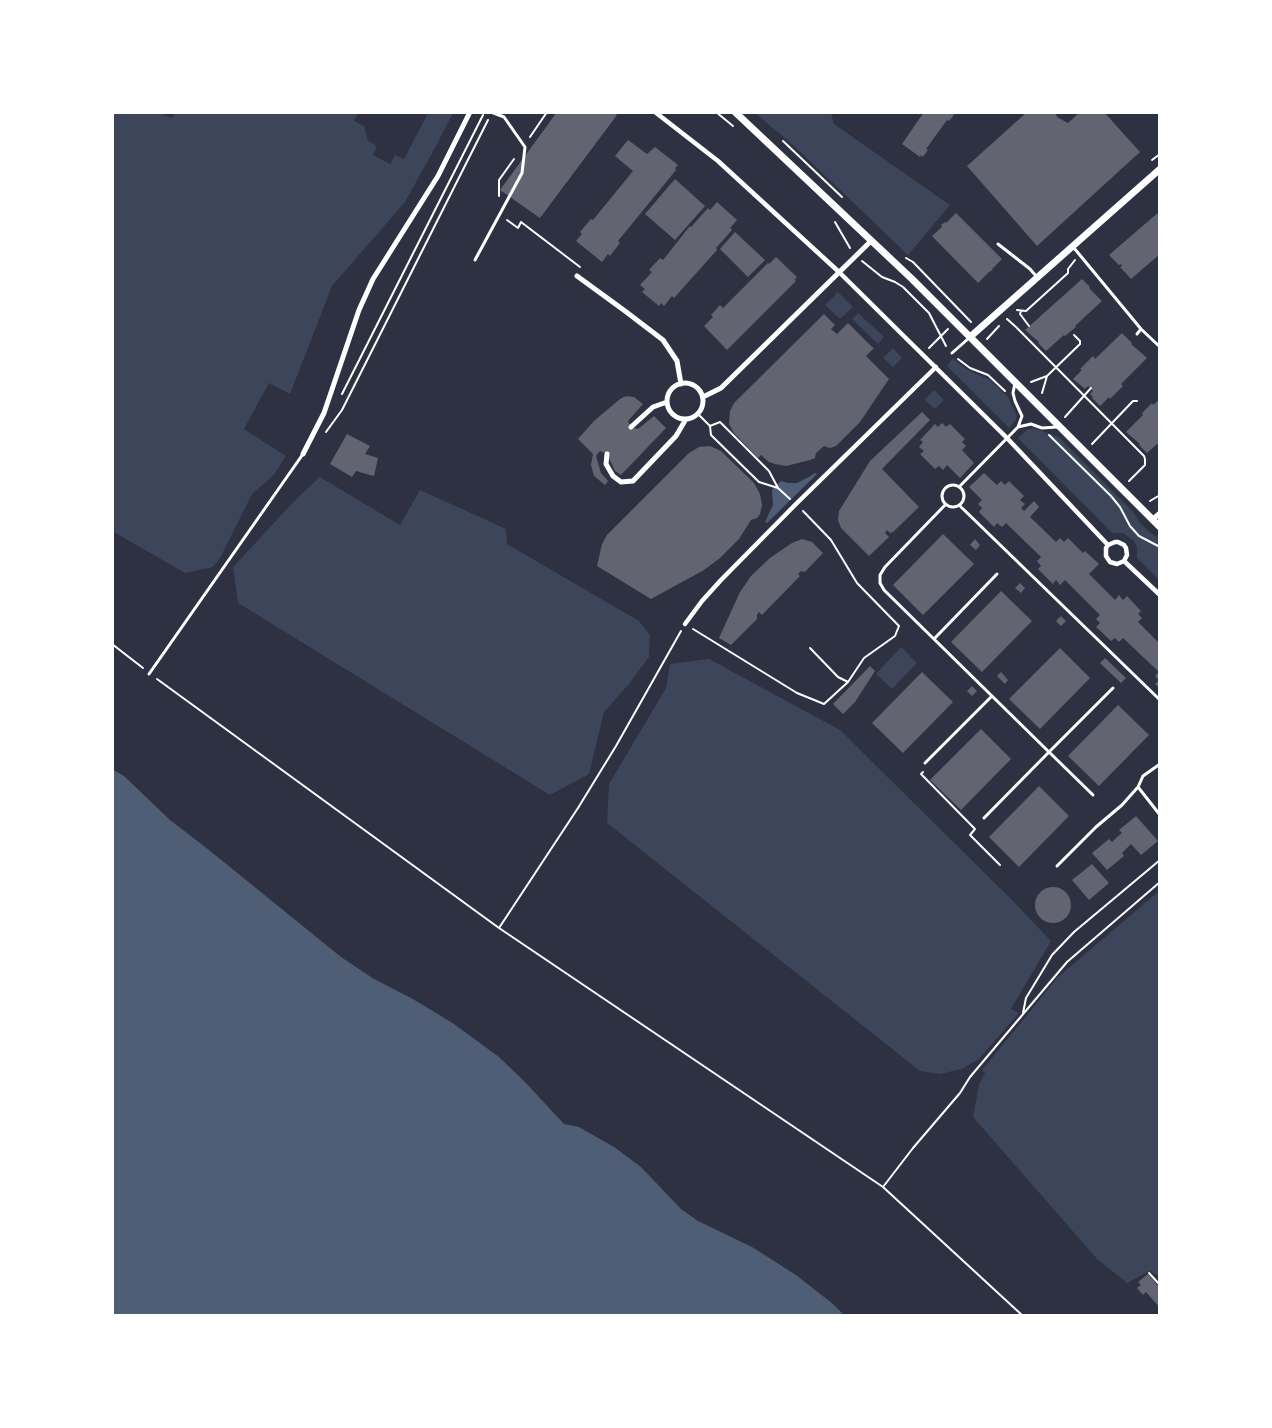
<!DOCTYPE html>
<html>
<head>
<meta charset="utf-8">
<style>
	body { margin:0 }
	#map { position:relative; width:1272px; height:1428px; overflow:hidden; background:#2d3142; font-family:"Public Sans",sans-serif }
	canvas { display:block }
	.frame { position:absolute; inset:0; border:114px solid #fff; pointer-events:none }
</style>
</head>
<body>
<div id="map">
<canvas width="1272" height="1428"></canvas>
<div class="frame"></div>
</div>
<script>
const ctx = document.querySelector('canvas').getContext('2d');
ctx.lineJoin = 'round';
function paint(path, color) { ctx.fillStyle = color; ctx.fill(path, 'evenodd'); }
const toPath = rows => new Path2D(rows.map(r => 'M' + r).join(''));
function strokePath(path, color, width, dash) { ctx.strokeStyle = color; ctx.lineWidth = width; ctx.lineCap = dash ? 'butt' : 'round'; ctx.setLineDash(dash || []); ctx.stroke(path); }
paint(toPath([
	[175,112,358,113,354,121,364,126,368,141,377,146,373,155,390,164,395,155,404,159,428,113,453,113,436,146,405,202,332,286,290,394,269,383,244,429,286,456,274,475,252,494,220,558,213,567,185,573,112,531,113,113,159,113,172,118],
	[755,113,831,113,834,124,950,205,908,255,793,145],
	[838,292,853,307,840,319,825,305],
	[858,313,884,337,878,344,852,319],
	[893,348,902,358,893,367,883,358],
	[953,358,966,369,990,380,1008,397,1017,416,1015,421,1009,428,947,366],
	[934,390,944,400,935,409,925,400],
	[1034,428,1059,437,1134,513,1140,523,1152,534,1160,538,1159,580,1137,558,1137,547,1134,541,1123,533,1112,533,1018,438,1028,429],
	[320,477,400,525,420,490,506,529,507,544,639,621,650,635,649,657,629,684,604,712,589,774,550,795,238,603,233,567,298,497],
	[901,647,917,663,892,689,876,674],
	[709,659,840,730,1014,902,1051,941,1011,1009,1019,1013,979,1059,962,1069,940,1074,920,1071,607,823,609,784,666,688,670,664],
	[1159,891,1159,1277,1150,1271,1127,1283,1097,1259,973,1117,979,1084,985,1073,982,1070,1023,1020,1057,978]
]), '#3c4559');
paint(toPath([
	[815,473,817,474,767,523,765,522,773,505,772,490,781,481,788,483,797,483,807,478],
	[112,769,124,776,170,820,209,850,341,957,374,979,413,999,454,1024,499,1057,525,1082,564,1124,579,1127,614,1147,641,1167,681,1209,698,1221,752,1247,796,1275,833,1304,844,1315,113,1315]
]), '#4f5d75');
paint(toPath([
	[557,112,614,112,617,115,540,218,500,190],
	[924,112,951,112,954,115,949,121,947,120,926,149,928,150,923,157,921,155,920,157,902,144],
	[1027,112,1055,112,1057,117,1068,123,1080,112,1104,112,1140,152,1037,246,967,166],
	[628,140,647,154,655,147,678,165,675,168,676,170,618,241,620,243,610,256,608,254,602,262,576,241,582,234,580,232,591,219,593,220,633,171,615,156],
	[675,179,705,206,675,240,645,214],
	[717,202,737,220,730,228,732,230,716,248,717,250,674,298,672,296,664,306,661,303,659,306,642,292,645,289,640,285,652,272,649,270,660,258,663,260,690,226,691,227,708,208,710,210],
	[1160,211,1160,254,1131,279,1120,267,1122,266,1121,264,1119,265,1109,255],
	[956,213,1002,259,992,269,993,270,989,272,978,283,932,236,942,227,941,225,945,222,946,223],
	[735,232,765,260,748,277,720,249],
	[776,257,797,277,794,280,796,281,727,350,704,326,713,317,711,315,720,305,723,308,768,263,769,264],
	[1082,279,1090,287,1089,288,1102,301,1075,326,1076,327,1065,336,1064,335,1046,351,1038,343,1039,342,1025,330],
	[824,314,835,325,831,329,837,334,848,323,872,347,874,348,866,356,889,379,860,422,836,446,830,448,824,446,816,453,815,458,810,460,786,466,775,464,769,462,761,455,758,458,734,433,729,424,730,411,734,403],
	[1122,333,1132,343,1131,344,1147,358,1121,384,1123,386,1110,399,1109,397,1100,406,1092,398,1093,397,1090,394,1093,391,1088,386,1085,389,1073,379,1082,370,1080,369,1093,356,1095,359],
	[626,396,634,397,643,404,628,421,631,427,638,429,654,416,666,428,621,475,615,471,607,454,600,451,596,456,601,473,608,481,605,485,594,476,591,465,593,454,578,439,594,421,620,399],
	[1160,399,1160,446,1157,444,1147,453,1139,445,1140,444,1126,432,1143,415,1142,413,1152,403,1153,405],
	[922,412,930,420,882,469,919,507,893,532,890,533,887,530,885,533,889,537,869,556,841,528,838,520,839,511,870,461],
	[942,423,946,427,950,424,965,439,962,442,966,446,962,450,974,463,960,478,947,465,943,470,939,466,935,469,920,454,924,451,919,447,923,442,920,440,935,424,938,427],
	[347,434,370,446,365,454,378,458,374,476,356,471,352,477,330,464],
	[710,446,721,451,754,483,760,494,762,505,760,514,757,518,751,520,739,539,720,558,704,570,651,599,597,566,602,544,607,535,689,453,699,447],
	[984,473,997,485,1001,481,1005,485,1009,481,1024,496,1020,500,1025,504,1021,508,1024,511,1034,501,1039,507,1030,517,1056,542,1060,538,1064,542,1068,538,1083,553,1085,551,1099,564,1089,574,1115,600,1119,595,1123,600,1127,596,1141,611,1138,614,1142,618,1138,622,1160,644,1160,688,1155,684,1159,680,1155,676,1159,672,1123,638,1119,642,1115,638,1111,641,1096,627,1100,623,1096,619,1100,615,1065,580,1060,585,1056,580,1053,584,1038,569,1041,566,1037,561,1041,557,1006,523,1002,527,997,523,994,527,979,512,982,508,978,504,982,500,969,487],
	[943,534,974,564,923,615,893,585],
	[802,539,812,542,823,553,806,571,803,572,801,571,798,574,800,576,762,615,759,612,757,615,757,619,731,645,719,638,740,592,751,576,770,558,792,543],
	[975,539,980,545,976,550,970,545],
	[1020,583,1025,588,1021,593,1015,588],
	[1001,591,1032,621,982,672,951,642],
	[1061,616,1066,621,1061,626,1056,621],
	[1060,648,1090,678,1040,729,1009,699],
	[1105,658,1126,678,1121,683,1100,663],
	[870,666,875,671,855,702,843,714,833,704],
	[922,672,953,702,903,753,872,723],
	[1001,672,1008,680,1005,684,997,676],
	[972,686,977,691,972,696,967,691],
	[1118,705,1149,735,1099,786,1068,756],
	[981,729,1011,759,961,810,930,780],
	[1039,786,1069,816,1019,867,989,837],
	[1136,816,1158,841,1141,855,1131,844,1122,853,1124,856,1107,870,1092,853,1109,839,1112,842,1117,837,1122,833,1119,830],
	[1092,864,1109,883,1089,900,1072,880],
	'1035 905a18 18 0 1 1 36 0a18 18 0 1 1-36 0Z',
	[1148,1274,1160,1288,1160,1308,1146,1292,1143,1295,1137,1288,1141,1285,1138,1282]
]), '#626471');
strokePath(toPath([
	[716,112,733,126],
	[530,137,547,112],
	[783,141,842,197],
	[1152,160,1160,154],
	[499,196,499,180,514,159],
	[507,220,518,228,521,222,580,267],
	[835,222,850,248],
	[906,258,913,262,971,322],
	[862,261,882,277,895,282,903,287,929,313,946,346],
	[1017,310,1026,311,1068,273,1068,269,1075,260],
	[1021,311,1020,314,1029,326],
	[1007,319,1016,327,1144,456,1145,459,1145,465,1129,481],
	[987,339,999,326],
	[929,348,948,329],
	[958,359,970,368,988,375,1005,391],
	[1031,382,1047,376,1080,344,1080,341,1074,335],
	[1042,393,1047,376],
	[342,394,483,115],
	[698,414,710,426,711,435,759,482,778,488],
	[1065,417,1091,388],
	[710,426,720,422,769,471,778,488,790,499],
	[326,432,342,410,488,120],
	[1049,435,1111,496,1120,507,1130,526,1139,536,1160,547],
	[1092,444,1133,401,1137,401],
	[1150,501,1160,495],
	[693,629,797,693,824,704,848,682,864,658,895,636,899,626,857,583,831,540,803,511],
	[112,644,143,668],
	[810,648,838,677,848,682],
	[157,679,499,928,883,1187,1023,1316],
	[923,772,921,774,975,829,970,835,1000,865],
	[499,928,578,808,616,746,681,631],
	[1023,1013,1026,998,1052,955,1074,932,1160,860],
	[883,1187,913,1148,960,1093,970,1077,1067,962,1160,882],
	[1149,1273,1160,1285]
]), '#fff', 2);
strokePath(toPath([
	[998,244,1030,269,1036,276],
	[1074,248,1141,329,1160,347],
	[475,260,522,173,525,147,504,117,491,112],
	[1137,334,1141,329],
	[952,353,969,338],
	[1018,427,1031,424,1042,428,1057,427],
	'942 496a11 11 0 1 1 22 0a11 11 0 1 1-22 0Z',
	[959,487,1018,427,1022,416,1015,401,1013,393,1015,383],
	[946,504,885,567,880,575,880,583,884,590,1049,752,984,818],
	[959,505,1160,700],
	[934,639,997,574],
	[149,674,303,454],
	[925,763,992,696],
	[1138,787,1160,815],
	[1093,795,1049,752,1113,688],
	[1057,866,1096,827,1122,805,1138,787,1143,776,1160,764]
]), '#fff', 3);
strokePath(toPath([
	[655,112,718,161,839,272,1007,438,1108,545,1106,548,1106,556,1110,562,1117,564,1124,561,1160,595],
	[1108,545,1115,542,1118,542,1124,545,1126,548,1127,555,1124,561],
	[685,624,702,601,721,580,796,504,936,367]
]), '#fff', 4.5);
strokePath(toPath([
	[577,276,625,311,663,340,677,361,681,384],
	'667 401a18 18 0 1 1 36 0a18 18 0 1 1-36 0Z',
	[703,397,721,388,871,241],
	[631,427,653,407,667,402],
	[303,454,324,413,359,310,373,279,438,176,470,112],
	[607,454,606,464,613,476,621,482,633,481,676,436,686,419],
	[1152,520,1160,513]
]), '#fff', 5);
strokePath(toPath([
	[735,112,912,279,1160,527],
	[970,337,1160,169]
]), '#fff', 7);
</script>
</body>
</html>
